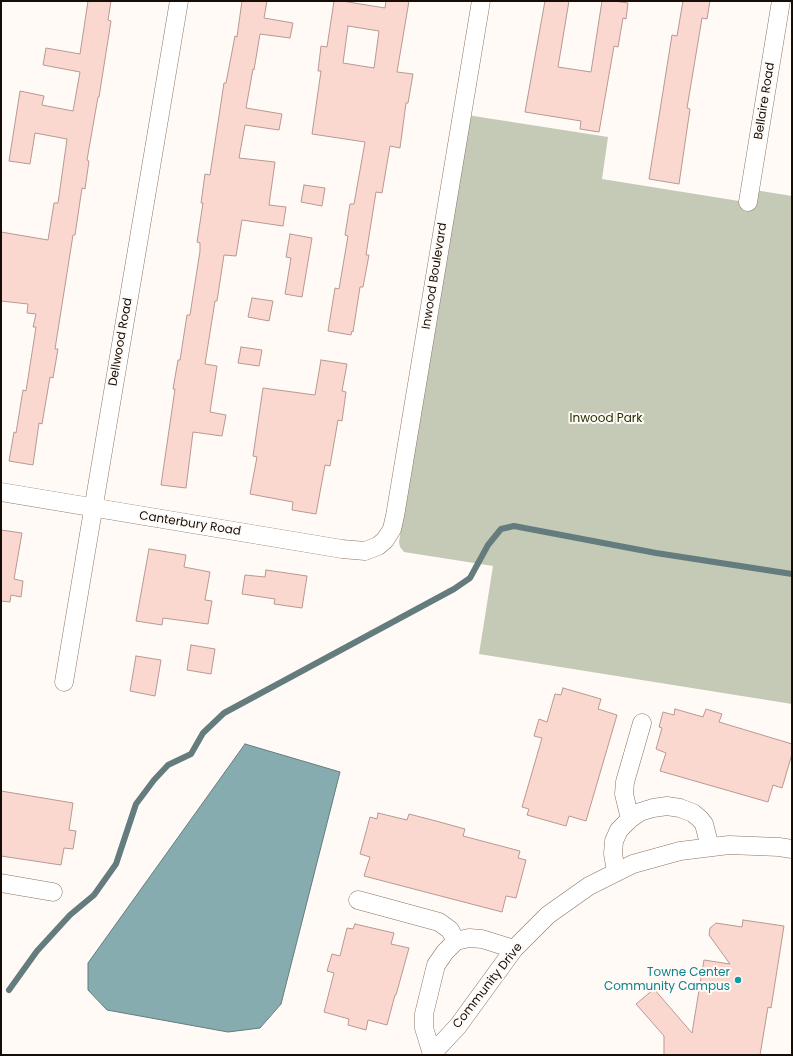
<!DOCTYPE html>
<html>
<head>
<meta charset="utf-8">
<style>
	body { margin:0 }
	#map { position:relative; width:793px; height:1056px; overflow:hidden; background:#fffaf6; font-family:Poppins,sans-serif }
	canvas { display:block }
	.frame { position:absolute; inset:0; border:2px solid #160d07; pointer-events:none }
</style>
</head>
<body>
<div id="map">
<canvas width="793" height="1056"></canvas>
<div class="frame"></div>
</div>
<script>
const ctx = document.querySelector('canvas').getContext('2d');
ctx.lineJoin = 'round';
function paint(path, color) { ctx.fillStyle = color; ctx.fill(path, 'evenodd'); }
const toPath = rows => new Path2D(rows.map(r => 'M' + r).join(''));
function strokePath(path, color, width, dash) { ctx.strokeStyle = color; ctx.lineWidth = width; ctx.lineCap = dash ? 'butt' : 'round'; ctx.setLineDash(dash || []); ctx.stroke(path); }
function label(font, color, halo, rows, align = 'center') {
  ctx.font = font + ' Poppins,sans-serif'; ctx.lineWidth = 4; ctx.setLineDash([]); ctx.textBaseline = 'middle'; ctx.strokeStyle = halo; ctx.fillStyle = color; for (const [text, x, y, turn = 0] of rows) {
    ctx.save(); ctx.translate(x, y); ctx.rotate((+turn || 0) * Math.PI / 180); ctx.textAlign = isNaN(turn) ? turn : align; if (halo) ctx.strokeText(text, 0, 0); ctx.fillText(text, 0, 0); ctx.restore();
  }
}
paint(toPath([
	[467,115,608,137,602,179,739,201,742,188,792,196,792,704,479,654,493,566,404,552,400,547,399,542]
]), '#c4cab6');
const water = toPath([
	[245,744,340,772,281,1004,260,1028,228,1032,107,1010,88,990,88,963,245,744]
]);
paint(water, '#86acb0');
strokePath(water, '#647c7d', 1);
strokePath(toPath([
	[9,990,37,951,70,915,94,895,116,864,136,804,154,780,168,765,191,754,203,733,224,713,454,589,470,578,488,545,501,529,514,526,656,553,792,574]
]), '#647c7d', 6);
const building = toPath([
	[88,1,111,1,108,20,111,21,99,97,98,97,87,160,89,161,85,189,82,188,75,235,73,235,55,349,58,349,53,378,50,377,42,424,39,423,33,465,9,461,14,432,16,433,23,390,26,391,36,327,33,327,36,314,27,313,28,304,1,301,1,232,48,240,54,203,58,203,67,139,35,133,30,164,9,161,20,91,44,96,42,105,73,111,80,72,43,65,46,48,80,54,88,1],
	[242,1,267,1,264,18,293,23,290,38,260,34,254,70,253,69,246,108,282,114,279,130,245,125,239,158,275,162,269,205,286,207,283,226,242,220,236,256,224,255,217,301,215,301,205,364,217,366,210,412,226,415,222,436,193,432,186,488,161,485,175,389,173,389,178,360,180,360,187,315,190,315,200,251,200,243,197,242,203,203,201,203,205,174,210,175,224,83,226,83,235,36,237,37,242,1],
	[334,1,342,1,385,8,386,1,409,1,397,72,413,74,408,103,406,103,400,148,390,146,382,193,376,192,366,255,369,255,363,287,360,287,353,332,352,331,351,335,328,331,335,288,339,289,348,236,345,235,350,204,354,204,365,142,312,134,321,71,318,71,321,46,327,47,334,1],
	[348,26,379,31,374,68,343,63,348,26],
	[545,1,569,1,558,67,591,72,602,1,614,1,628,3,626,19,623,18,618,47,614,46,599,132,580,129,581,121,525,112,545,1],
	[683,1,710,1,707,19,702,18,687,108,690,109,679,184,649,179,672,35,677,36,683,1],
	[304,185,325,188,322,206,301,202,304,185],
	[290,234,312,238,302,297,285,294,291,258,286,257,290,234],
	[252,298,273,301,269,321,248,317,252,298],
	[241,347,262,350,259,366,238,363,241,347],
	[321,360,347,364,342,391,346,392,342,421,338,420,330,466,325,465,316,514,292,510,293,502,250,494,257,457,253,456,263,388,315,395,321,360],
	[1,530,22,533,14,579,23,581,21,597,11,595,10,602,1,601,1,530],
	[149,549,186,555,184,567,210,572,205,600,212,601,208,624,163,618,162,625,136,621,149,549],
	[266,570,307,576,302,608,274,604,275,599,242,594,245,575,265,577,266,570],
	[191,645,215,649,211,674,187,670,191,645],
	[136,656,161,660,155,696,130,691,136,656],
	[563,688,601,699,598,709,617,715,586,821,569,816,566,826,527,815,529,809,522,807,542,738,534,736,539,719,547,722,555,694,561,695,563,688],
	[675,709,703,717,706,709,722,714,719,722,792,744,792,754,782,788,773,785,768,802,660,771,666,753,656,749,662,728,659,727,663,712,674,715,675,709],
	[1,791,73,803,69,830,76,831,73,849,64,848,61,865,1,856,1,791],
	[378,813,407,820,409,814,436,821,465,829,463,836,520,851,518,858,526,860,516,898,506,896,502,912,364,876,370,857,360,854,370,817,377,819,378,813],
	[743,920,784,926,771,1008,768,1007,760,1055,664,1055,664,1036,636,1004,654,989,692,1033,704,960,730,964,709,935,710,928,716,923,742,927,743,920],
	[355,924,394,933,391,944,409,948,396,995,395,995,387,1025,368,1020,366,1030,348,1025,349,1019,324,1012,334,973,327,971,332,954,340,956,347,928,353,929,355,924]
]);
paint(building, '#fbd8cf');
strokePath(building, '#b89991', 1);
const minor = toPath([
	[748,202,781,1],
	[1,492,342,549,365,551,378,546,385,540,392,529,395,516,481,1],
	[64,682,179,1],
	[630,819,624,794,625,782,642,723],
	[616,871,613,854,614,841,619,830,630,819,640,812,653,808,667,806,680,808,693,813,700,819,704,824,710,847],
	[1,883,53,892],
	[358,900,439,922,450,930,456,941],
	[432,1054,424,1028,424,1014,436,965,445,952,456,941,469,938,482,939,514,949],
	[431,1055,458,1026,514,949,548,915,589,886,633,864,680,851,729,845,779,847,792,849]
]);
strokePath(minor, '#8b7463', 19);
strokePath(minor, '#fff', 18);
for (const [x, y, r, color] of [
	[738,980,4,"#0f9aa8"]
]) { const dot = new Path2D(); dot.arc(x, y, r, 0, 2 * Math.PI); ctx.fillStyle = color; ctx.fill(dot); strokePath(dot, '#fffaf6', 1.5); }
label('12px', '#160d07', '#fffaf6', [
	["Bellaire Road",765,101,-81],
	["Inwood Boulevard",435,276,-81],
	["Dellwood Road",121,342,-80],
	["Canterbury Road",190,524,9],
	["Community Drive",488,986,-52]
]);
label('12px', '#252e00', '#fffaf6', [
	["Inwood Park",606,419]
]);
label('12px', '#0d838f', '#fffaf6', [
	["Towne Center",730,973],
	["Community Campus",730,987]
], 'right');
</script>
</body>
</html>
